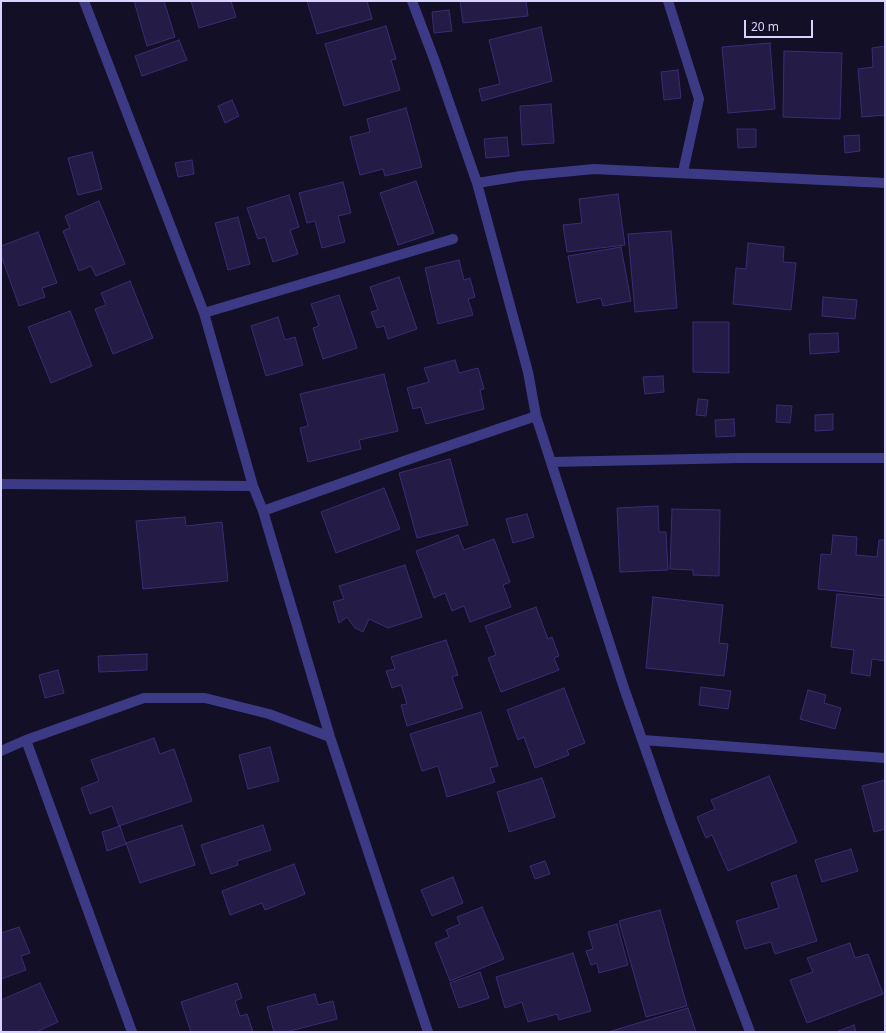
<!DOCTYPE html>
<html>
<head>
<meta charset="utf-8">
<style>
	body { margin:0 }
	#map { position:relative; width:886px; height:1033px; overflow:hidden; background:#130f26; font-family:"Noto Sans",sans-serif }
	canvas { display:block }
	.frame { position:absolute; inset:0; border:2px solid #d9d4ff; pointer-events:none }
	.scale { position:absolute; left:744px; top:20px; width:69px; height:18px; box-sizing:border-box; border:2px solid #d9d4ff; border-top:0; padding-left:5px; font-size:12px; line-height:14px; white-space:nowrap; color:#d9d4ff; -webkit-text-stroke:3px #130f26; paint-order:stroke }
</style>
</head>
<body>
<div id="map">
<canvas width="886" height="1033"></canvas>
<div class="frame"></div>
<div class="scale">20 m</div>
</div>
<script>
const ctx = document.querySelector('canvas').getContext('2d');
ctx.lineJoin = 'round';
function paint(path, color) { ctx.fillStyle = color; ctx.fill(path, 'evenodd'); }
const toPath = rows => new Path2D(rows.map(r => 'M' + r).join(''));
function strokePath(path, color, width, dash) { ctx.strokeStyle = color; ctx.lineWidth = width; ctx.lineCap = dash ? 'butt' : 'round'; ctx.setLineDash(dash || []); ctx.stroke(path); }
const building = toPath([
	[134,1,164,1,175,37,147,46,134,1],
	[191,1,231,1,236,17,199,28,191,1],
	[307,1,367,1,372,19,317,34,307,1],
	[460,1,526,1,528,16,463,23,460,1],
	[449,10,452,31,434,33,432,12,449,10],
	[386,26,396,59,391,60,400,90,344,106,325,44,386,26],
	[541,27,552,81,482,101,479,89,500,84,489,40,541,27],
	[179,40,187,60,142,76,135,56,179,40],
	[770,43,775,109,728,113,722,47,770,43],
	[885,46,885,115,862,117,858,69,873,67,872,48,885,46],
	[784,51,842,53,840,119,783,117,784,51],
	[678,70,681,98,664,100,661,72,678,70],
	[232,100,239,116,225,123,218,106,232,100],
	[551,104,554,143,522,145,520,106,551,104],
	[406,108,422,167,385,176,383,169,360,175,350,137,370,132,367,119,406,108],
	[737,129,756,129,756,147,738,148,737,129],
	[859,135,860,151,845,153,844,136,859,135],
	[507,137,509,156,486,158,484,139,507,137],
	[92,152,102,189,78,195,68,158,92,152],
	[192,160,194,174,178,177,175,163,192,160],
	[416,181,434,233,398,245,380,193,416,181],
	[343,182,351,213,338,216,345,242,322,248,315,221,307,223,299,193,343,182],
	[618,194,625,245,567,252,563,225,582,223,579,199,618,194],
	[289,195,299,227,290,230,298,254,273,262,265,237,258,239,247,208,289,195],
	[99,201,125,264,96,276,91,266,79,271,63,231,70,228,65,216,99,201],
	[238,217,250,264,228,270,215,223,238,217],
	[671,231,677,308,635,312,628,234,671,231],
	[38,232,57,283,42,288,45,297,19,306,1,255,1,246,38,232],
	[748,243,784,247,783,262,796,263,791,310,733,304,736,268,746,269,748,243],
	[621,247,631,301,603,306,601,298,577,303,568,256,621,247],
	[459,260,464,280,470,278,475,297,468,299,473,315,438,324,425,268,459,260],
	[399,277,417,329,388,339,384,326,377,328,371,312,378,310,370,287,399,277],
	[130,281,153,338,113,354,95,309,106,305,101,293,130,281],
	[339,295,357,348,323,359,313,328,319,326,311,304,339,295],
	[823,297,857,300,855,319,822,316,823,297],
	[70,311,92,366,51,383,28,327,70,311],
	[278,317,285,340,295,337,303,365,266,376,251,326,278,317],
	[693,322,729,322,729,373,693,372,693,322],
	[838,333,839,352,810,354,809,334,838,333],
	[455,360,459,373,478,368,484,389,480,390,484,409,426,424,421,407,413,409,407,388,429,382,424,368,455,360],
	[384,374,398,431,359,440,361,449,308,462,300,428,308,426,300,394,384,374],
	[663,376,664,392,645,394,643,377,663,376],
	[698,399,708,400,706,416,696,415,698,399],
	[777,405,792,406,790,423,776,422,777,405],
	[833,414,833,430,815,431,815,415,833,414],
	[734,419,735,436,716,437,715,420,734,419],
	[450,459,468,525,417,538,399,473,450,459],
	[384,488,400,529,336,553,321,512,384,488],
	[658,506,659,532,666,532,668,570,620,572,617,508,658,506],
	[672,509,720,510,719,576,693,575,693,570,670,569,672,509],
	[527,514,534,537,513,543,506,519,527,514],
	[185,517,186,526,222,522,228,581,143,589,136,521,185,517],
	[458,535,464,550,494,539,510,582,503,585,511,607,470,622,464,606,452,611,445,593,434,598,416,551,458,535],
	[833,535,857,537,856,555,877,557,879,540,885,540,885,596,818,589,821,554,831,555,833,535],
	[405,565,422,617,388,628,369,619,363,632,355,628,347,617,339,623,333,602,344,599,339,586,405,565],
	[837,594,885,599,885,661,872,659,870,676,851,673,854,650,831,647,837,594],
	[653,597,723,605,719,643,728,644,724,676,646,668,653,597],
	[536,607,548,639,552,637,559,656,554,658,559,670,501,692,488,658,496,655,485,626,536,607],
	[446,640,458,675,452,677,463,708,407,726,401,705,407,704,401,685,392,688,386,671,395,669,391,657,446,640],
	[147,654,147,670,99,672,98,656,147,654],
	[58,670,64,693,45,698,39,675,58,670],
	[701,687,731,691,728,709,699,705,701,687],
	[564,688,585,743,567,750,569,755,535,768,524,737,518,740,507,710,564,688],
	[808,690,826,695,824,703,841,708,835,729,800,719,808,690],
	[481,712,498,766,490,768,495,782,447,797,438,766,422,771,410,734,481,712],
	[154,738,160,754,174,749,192,801,119,826,112,806,90,814,81,788,99,781,91,760,154,738],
	[270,747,279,781,248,789,239,755,270,747],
	[769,776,797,842,728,871,712,835,706,838,697,817,715,809,711,800,769,776],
	[542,778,555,817,509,832,497,792,542,778],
	[885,780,885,829,874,832,862,786,885,780],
	[182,825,195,865,140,883,126,843,182,825],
	[263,825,271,850,237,861,238,865,211,874,201,845,263,825],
	[120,826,126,844,107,851,102,832,120,826],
	[851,849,858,871,822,882,815,860,851,849],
	[545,861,550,874,535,879,530,866,545,861],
	[294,864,305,894,265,910,262,903,230,915,222,891,294,864],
	[796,875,817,941,775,954,771,942,745,949,736,921,779,908,771,883,796,875],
	[453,877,463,903,432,916,421,890,453,877],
	[482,907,504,959,450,981,435,943,449,937,446,930,460,924,457,917,482,907],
	[660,910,687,1006,646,1017,619,921,660,910],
	[617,924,628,965,599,973,597,963,591,965,586,951,593,949,588,932,617,924],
	[19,927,30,953,21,956,26,970,1,979,1,933,19,927],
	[850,943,855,958,868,954,883,994,807,1023,790,980,813,972,807,958,850,943],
	[573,953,591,1011,559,1020,557,1014,528,1022,522,1002,505,1008,496,977,573,953],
	[480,972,489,998,459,1008,450,983,480,972],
	[40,983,58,1022,36,1032,1,1032,1,1000,40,983],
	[237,983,242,998,235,1001,240,1016,247,1014,253,1032,191,1032,181,1002,237,983],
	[315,994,318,1005,333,1001,337,1019,286,1032,274,1032,267,1007,315,994],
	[688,1008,696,1032,608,1032,688,1008],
	[854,1025,856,1032,836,1032,854,1025]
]);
paint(building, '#241b47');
strokePath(building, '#3b2d73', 1);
strokePath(toPath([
	[84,1,204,313,253,486,263,511,330,737,428,1032],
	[412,1,434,59,477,183,528,372,536,416,624,688,671,822,750,1032],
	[668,1,699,99,683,172],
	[477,183,521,176,594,169,885,183],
	[204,313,453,239],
	[551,462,740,458,885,458],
	[1,484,253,486],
	[263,511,404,461,536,416],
	[26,740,132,1032],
	[643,740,885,758],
	[1,751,26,740,144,698,205,698,269,714,330,737]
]), '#3d3a85', 10);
</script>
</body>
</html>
